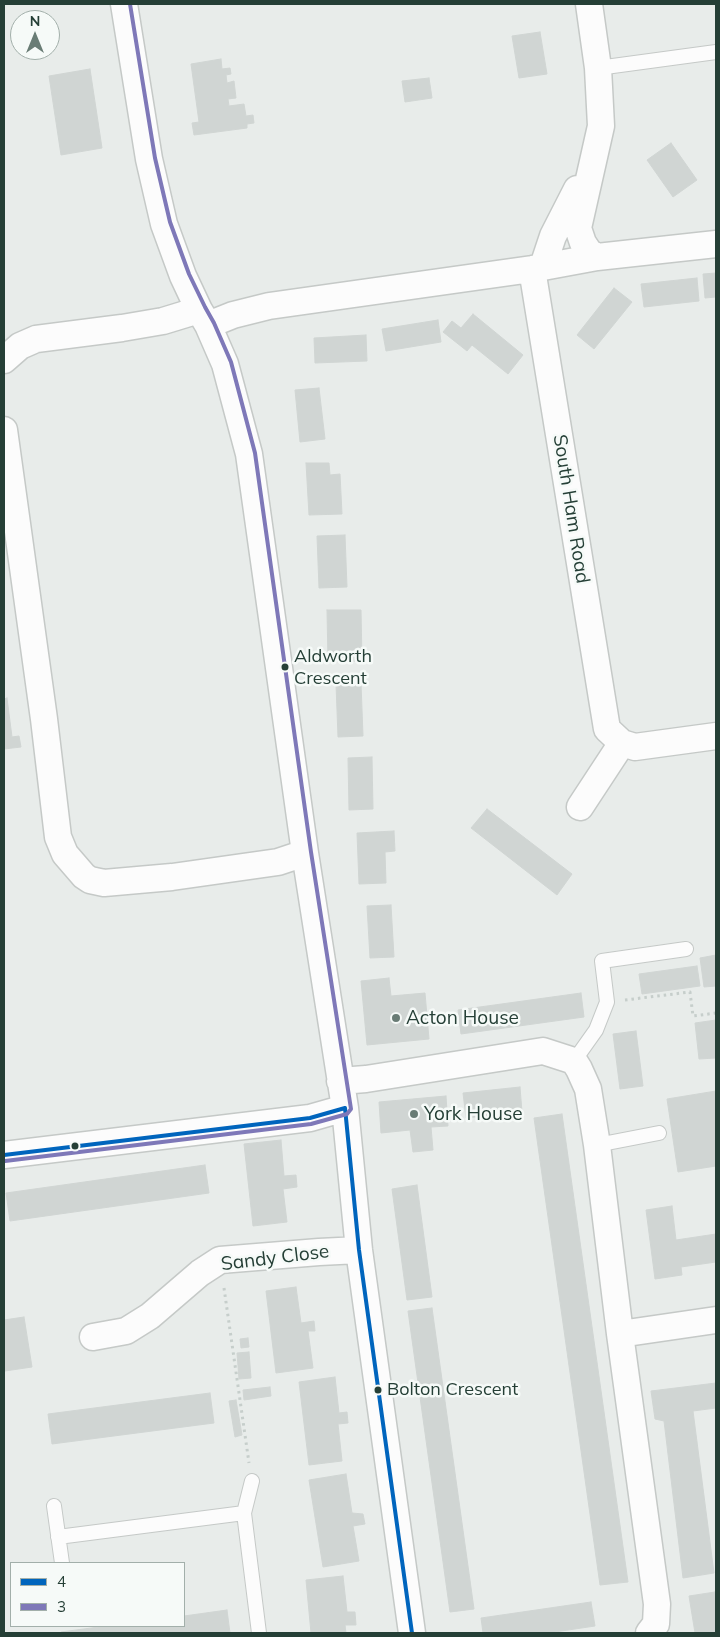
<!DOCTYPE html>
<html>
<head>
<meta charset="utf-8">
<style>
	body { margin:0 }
	#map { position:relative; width:720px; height:1637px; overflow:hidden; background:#e8ecea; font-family:Mulish,sans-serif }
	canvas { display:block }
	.frame { position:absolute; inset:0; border:5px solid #253f36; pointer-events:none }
	.legend { position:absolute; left:10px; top:1562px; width:175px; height:65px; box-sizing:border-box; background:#f6faf8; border:1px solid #a2afaa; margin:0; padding:6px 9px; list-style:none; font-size:15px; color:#253f36 }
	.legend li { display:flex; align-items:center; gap:10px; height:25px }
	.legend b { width:25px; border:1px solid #a2afaa }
	.north { position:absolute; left:10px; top:10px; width:50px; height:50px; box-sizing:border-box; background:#f6faf8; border:1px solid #a2afaa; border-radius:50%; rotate:0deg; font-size:14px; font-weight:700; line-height:20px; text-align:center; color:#253f36 }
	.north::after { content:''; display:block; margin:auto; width:18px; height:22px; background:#697c75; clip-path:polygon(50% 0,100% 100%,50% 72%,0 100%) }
</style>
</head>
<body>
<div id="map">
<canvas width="720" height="1637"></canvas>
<div class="frame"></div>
<ul class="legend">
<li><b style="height:6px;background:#0065bd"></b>4</li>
<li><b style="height:6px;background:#7e78b8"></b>3</li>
</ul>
<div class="north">N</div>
</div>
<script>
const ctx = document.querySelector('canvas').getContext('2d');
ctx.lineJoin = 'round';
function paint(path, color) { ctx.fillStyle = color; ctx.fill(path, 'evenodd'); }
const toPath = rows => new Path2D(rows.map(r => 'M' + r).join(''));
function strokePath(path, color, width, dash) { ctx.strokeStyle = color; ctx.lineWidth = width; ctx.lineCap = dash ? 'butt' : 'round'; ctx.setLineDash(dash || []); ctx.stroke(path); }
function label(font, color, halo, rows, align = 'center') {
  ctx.font = font + ' Mulish,sans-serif'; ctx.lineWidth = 5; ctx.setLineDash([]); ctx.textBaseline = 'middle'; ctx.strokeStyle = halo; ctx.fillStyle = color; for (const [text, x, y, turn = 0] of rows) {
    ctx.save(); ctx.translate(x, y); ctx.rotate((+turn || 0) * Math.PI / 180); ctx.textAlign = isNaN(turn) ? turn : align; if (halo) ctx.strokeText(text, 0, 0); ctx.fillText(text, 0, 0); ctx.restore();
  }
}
const building = toPath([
	[540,32,547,74,519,78,512,36,540,32],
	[221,59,222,69,230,68,231,74,226,75,227,83,234,81,236,98,228,99,229,106,244,104,246,116,253,115,254,123,247,124,247,128,194,135,192,123,199,122,191,64,221,59],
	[90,69,102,148,61,155,49,76,90,69],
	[429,78,432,98,405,102,402,81,429,78],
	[671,143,697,180,673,197,647,160,671,143],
	[716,273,716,297,705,298,703,274,716,273],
	[697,278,699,301,644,307,641,284,697,278],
	[614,288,632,302,594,349,577,335,614,288],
	[473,314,523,355,508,374,472,345,467,351,443,332,452,321,461,328,473,314],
	[438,320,441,342,386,351,382,329,438,320],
	[366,335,367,361,315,363,314,338,366,335],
	[319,388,325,439,300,442,295,390,319,388],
	[306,463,329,463,330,475,340,474,342,514,309,515,306,463],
	[345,535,347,587,319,588,317,536,345,535],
	[327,610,361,610,362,661,328,662,327,610],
	[361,683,363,736,338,737,336,684,361,683],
	[7,698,12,737,19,736,21,747,4,749,4,699,7,698],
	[372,757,373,809,349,810,348,758,372,757],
	[487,809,572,874,557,895,471,828,487,809],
	[394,831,395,851,385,852,386,883,359,884,357,833,394,831],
	[391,905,394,957,370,958,367,906,391,905],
	[716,955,716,986,704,987,700,958,716,955],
	[697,966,700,986,642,994,639,974,697,966],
	[389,978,391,996,425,993,429,1039,367,1045,361,981,389,978],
	[581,993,584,1017,461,1034,458,1010,581,993],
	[716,1020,716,1058,699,1059,695,1023,716,1020],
	[636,1031,643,1086,620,1089,613,1034,636,1031],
	[520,1087,522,1112,466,1118,463,1093,520,1087],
	[716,1091,716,1166,678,1172,667,1099,716,1091],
	[446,1096,448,1126,431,1127,433,1150,413,1152,410,1130,381,1133,379,1102,446,1096],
	[562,1114,628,1582,600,1585,534,1118,562,1114],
	[281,1140,284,1176,296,1175,297,1187,283,1189,287,1222,253,1226,244,1144,281,1140],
	[205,1165,209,1193,10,1221,6,1193,205,1165],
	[417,1185,432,1297,407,1300,392,1189,417,1185],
	[672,1206,676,1240,716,1234,716,1262,681,1267,682,1275,655,1279,646,1210,672,1206],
	[296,1287,301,1323,314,1321,315,1331,308,1331,313,1368,276,1373,266,1291,296,1287],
	[432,1308,474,1609,450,1612,408,1311,432,1308],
	[24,1317,32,1367,5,1371,4,1320,24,1317],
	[248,1338,249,1347,241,1348,240,1339,248,1338],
	[249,1352,251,1378,239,1379,237,1353,249,1352],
	[335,1377,339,1413,347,1412,348,1423,338,1424,342,1461,309,1465,299,1382,335,1377],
	[716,1383,716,1408,693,1411,714,1573,683,1578,664,1421,655,1419,651,1391,716,1383],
	[270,1387,271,1396,244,1400,243,1390,270,1387],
	[210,1393,214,1423,52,1444,48,1414,210,1393],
	[236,1400,242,1435,235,1437,229,1401,236,1400],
	[346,1474,352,1513,363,1514,365,1524,353,1526,359,1561,323,1567,309,1480,346,1474],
	[343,1576,347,1612,355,1612,356,1625,345,1625,346,1633,311,1633,306,1580,343,1576],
	[715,1592,716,1633,695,1633,689,1596,715,1592],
	[591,1602,595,1626,548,1633,483,1633,481,1618,591,1602],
	[227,1610,230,1633,62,1633,61,1632,106,1626,184,1626,184,1616,227,1610]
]);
paint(building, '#d0d5d3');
strokePath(building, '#d0d5d3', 1);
const lane = toPath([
	[598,68,716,52],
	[574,1061,596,1030,607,1002,602,961,686,949],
	[597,1145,659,1133],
	[252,1481,244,1513,259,1633],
	[54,1506,62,1563],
	[58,1537,244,1513]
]);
const street = toPath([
	[124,4,149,159,164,224,183,276,199,310,208,325,225,364,249,454,305,853,345,1108,359,1250,412,1633],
	[589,4,598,68,601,126,578,228,583,243,589,252,597,257],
	[543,266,553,236,577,189],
	[532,269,607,729,622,743,635,747,716,736],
	[208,325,233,315,269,306,532,269,597,257,716,244],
	[4,360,20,346,36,339,122,328,163,321,199,310],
	[4,430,44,719,58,837,65,854,84,876,90,880,104,883,172,877,278,862,305,853],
	[580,807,622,743],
	[340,1081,366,1079,543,1051,574,1061,579,1069,588,1089,597,1145,620,1334,657,1604,656,1624,649,1633],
	[4,1155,310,1118,345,1108],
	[620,1334,716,1320],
	[93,1337,126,1331,150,1316,200,1273,220,1260,319,1252,359,1250]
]);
strokePath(lane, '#c5c9c7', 16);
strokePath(street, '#c5c9c7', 29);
strokePath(toPath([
	[625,1000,690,992,693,1016,716,1013],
	[224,1288,249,1463]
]), '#c6cecb', 3, [2.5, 4]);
strokePath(lane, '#fcfcfc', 14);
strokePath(street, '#fcfcfc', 26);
strokePath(toPath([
	[345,1108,359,1250,412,1633],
	[4,1155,310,1118,345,1108]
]), '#0065bd', 4);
strokePath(toPath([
	[5,1161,311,1124,347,1114,351,1109,311,852,255,453,231,362,214,323,205,307,189,274,170,222,155,158,130,4]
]), '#7e78b8', 4);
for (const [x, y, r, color] of [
	[285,667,4.5,"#253f36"],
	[396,1018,5,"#697c75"],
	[414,1114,5,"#697c75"],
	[75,1146,4.5,"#253f36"],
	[378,1390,4.5,"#253f36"]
]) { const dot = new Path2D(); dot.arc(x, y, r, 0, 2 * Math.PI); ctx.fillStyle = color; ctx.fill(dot); strokePath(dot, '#f6faf8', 2); }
label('18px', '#253f36', '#f6faf8', [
	["Aldworth",294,657],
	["Crescent",294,679],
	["Bolton Crescent",387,1390]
], 'left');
label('19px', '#253f36', '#f6faf8', [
	["South Ham Road",571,509,81],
	["Sandy Close",275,1258,-7]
]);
label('19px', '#253f36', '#f6faf8', [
	["Acton House",406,1018],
	["York House",424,1114]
], 'left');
</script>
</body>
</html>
